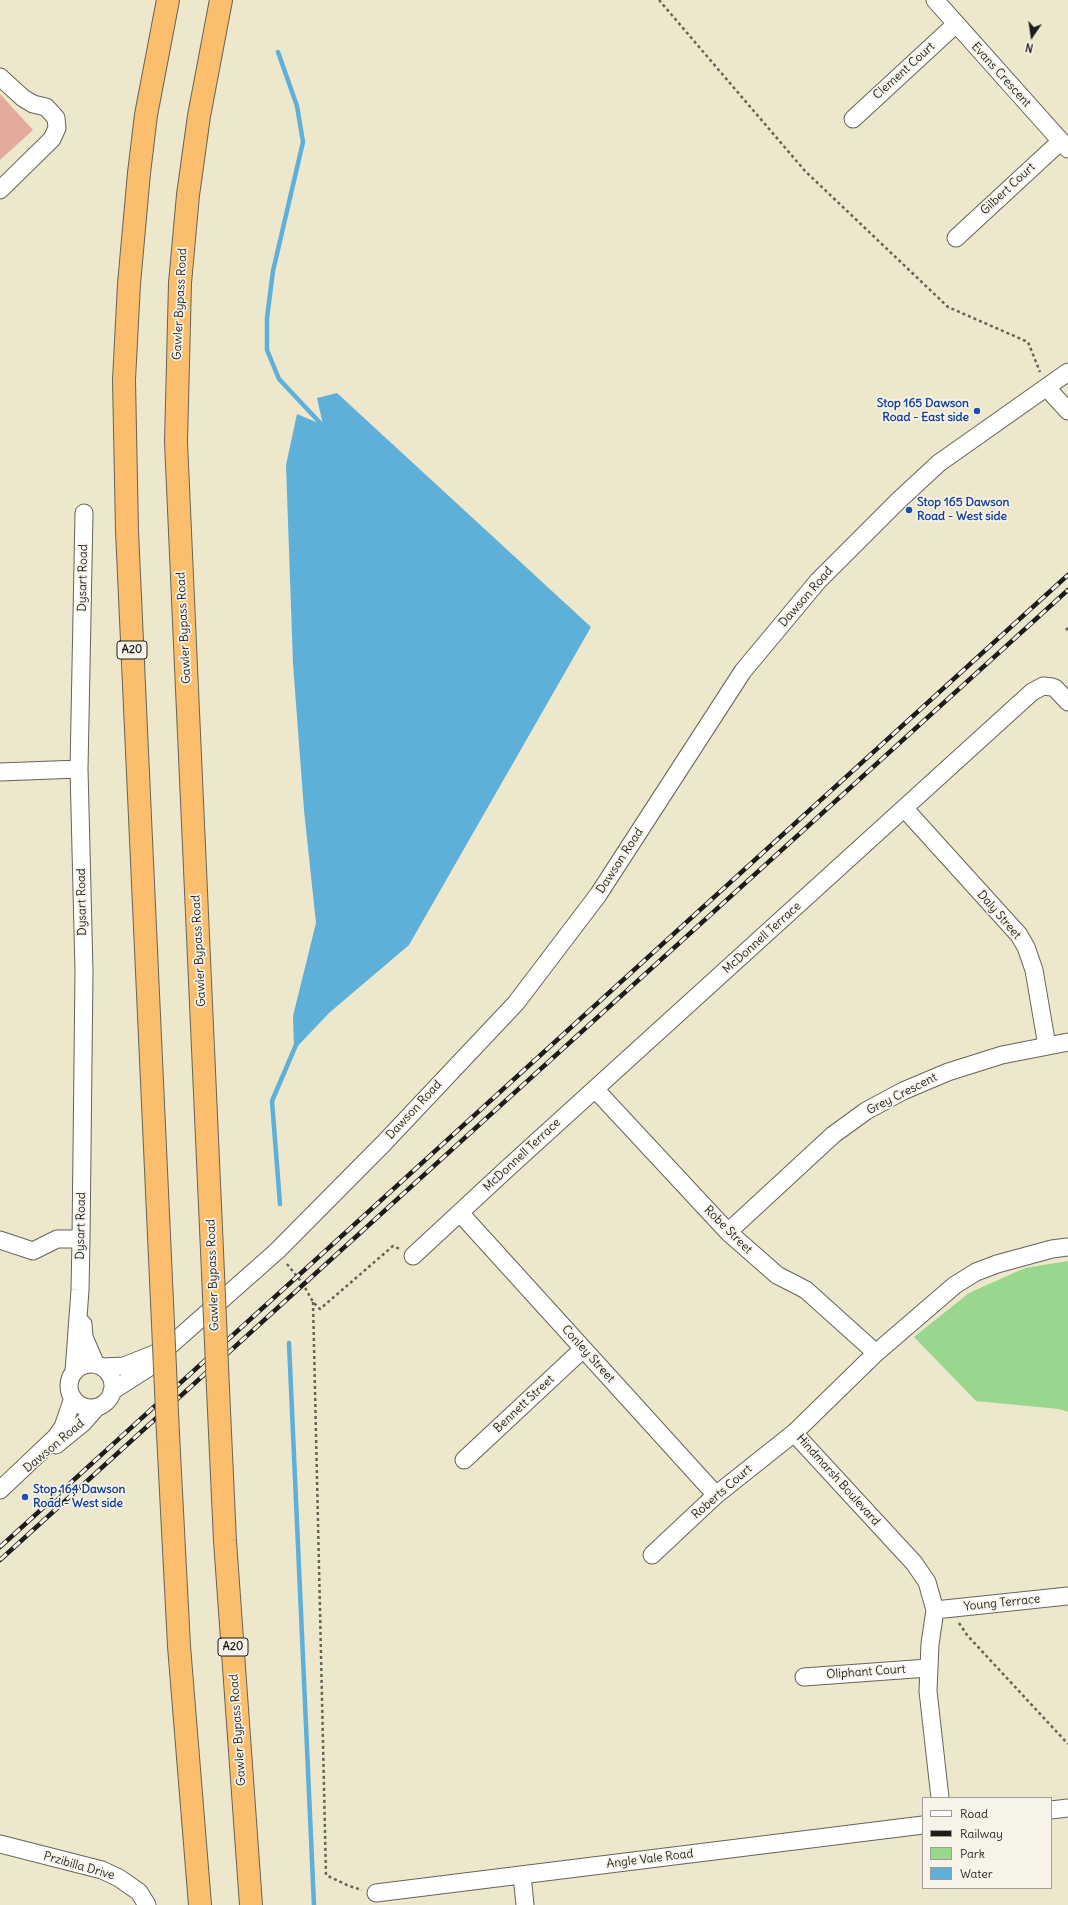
<!DOCTYPE html>
<html>
<head>
<meta charset="utf-8">
<style>
	body { margin:0 }
	#map { position:relative; width:1068px; height:1905px; overflow:hidden; background:#ede7cc; font-family:Delius,sans-serif }
	canvas { display:block }
	.legend { position:absolute; left:922px; top:1797px; width:130px; height:92px; box-sizing:border-box; background:#f7f3e8; border:1px solid #9f9d96; margin:0; padding:5px 7px; list-style:none; font-size:12px; color:#1c1c1c }
	.legend li { display:flex; align-items:center; gap:8px; height:20px }
	.legend b { width:20px; border:1px solid #9f9d96 }
	.north { position:absolute; left:1012px; top:16px; width:40px; height:40px; -webkit-text-stroke:3px #f7f3e8; paint-order:stroke; rotate:193deg; font-size:11px; font-weight:700; line-height:16px; text-align:center; color:#1c1c1c }
	.north::after { content:''; display:block; margin:auto; width:14px; height:18px; background:#1c1c1c; clip-path:polygon(50% 0,100% 100%,50% 72%,0 100%) }
</style>
</head>
<body>
<div id="map">
<canvas width="1068" height="1905"></canvas>
<ul class="legend">
<li><b style="height:5px;background:#fff"></b>Road</li>
<li><b style="height:5px;background:#1c1c1c"></b>Railway</li>
<li><b style="height:11px;background:#98d78d"></b>Park</li>
<li><b style="height:11px;background:#5eb0d9"></b>Water</li>
</ul>
<div class="north">N</div>
</div>
<script>
const ctx = document.querySelector('canvas').getContext('2d');
ctx.lineJoin = 'round';
function paint(path, color) { ctx.fillStyle = color; ctx.fill(path, 'evenodd'); }
const toPath = rows => new Path2D(rows.map(r => 'M' + r).join(''));
function strokePath(path, color, width, dash) { ctx.strokeStyle = color; ctx.lineWidth = width; ctx.lineCap = dash ? 'butt' : 'round'; ctx.setLineDash(dash || []); ctx.stroke(path); }
function label(font, color, halo, rows, align = 'center') {
  ctx.font = font + ' Delius,sans-serif'; ctx.lineWidth = 3.5; ctx.setLineDash([]); ctx.textBaseline = 'middle'; ctx.strokeStyle = halo; ctx.fillStyle = color; for (const [text, x, y, turn = 0] of rows) {
    ctx.save(); ctx.translate(x, y); ctx.rotate((+turn || 0) * Math.PI / 180); ctx.textAlign = isNaN(turn) ? turn : align; if (halo) ctx.strokeText(text, 0, 0); ctx.fillText(text, 0, 0); ctx.restore();
  }
}
paint(toPath([
	[1068,1261,1068,1412,1059,1409,976,1401,914,1337,969,1293,1025,1268]
]), '#98d78d');
paint(toPath([
	[337,393,591,627,409,945,329,1013,294,1050,293,1016,316,923,304,810,293,664,286,465,297,414,323,425,317,398]
]), '#5eb0d9');
strokePath(toPath([
	[278,52,297,106,303,142,273,271,267,318,267,350,279,379,323,426,323,430],
	[280,1204,272,1101,296,1045],
	[289,1343,314,1905]
]), '#5eb0d9', 4.5);
paint(toPath([
	[0,94,33,130,0,160]
]), '#e2ab9b');
const minor = toPath([
	[935,0,1068,149],
	[0,77,23,98,33,104,46,107,56,118,57,128,52,139,0,190],
	[853,119,956,24],
	[956,238,1061,141],
	[1047,388,1068,411],
	[0,772,79,769],
	[904,808,1019,935,1026,947,1034,970,1047,1046],
	[595,1089,728,1232,777,1275,806,1290,876,1353],
	[460,1213,716,1495],
	[728,1232,833,1135,866,1111,903,1091,948,1072,1002,1055,1068,1042],
	[0,1240,33,1251,57,1239,81,1239],
	[413,1256,509,1167,1032,692,1043,686,1052,687,1055,688,1068,702],
	[83,1324,84,1337,96,1365],
	'69 1386a22 22 0 1 1 44 0a22 22 0 1 1-44 0Z',
	[102,1367,124,1366,159,1352],
	[74,1372,80,1290,81,1239,84,971,79,769,84,513],
	[112,1391,148,1368,165,1350,277,1251,384,1143,516,1003,598,895,743,671,818,581,898,501,939,463,1068,372],
	[794,1433,914,1563,927,1582,935,1610,930,1644,928,1691,940,1798],
	[56,1445,83,1423,97,1407],
	[464,1460,583,1349],
	[0,1490,56,1437,63,1427,73,1398],
	[652,1555,716,1495,794,1433,876,1353,955,1285,976,1272,997,1264,1052,1249,1068,1247],
	[935,1610,1068,1596],
	[804,1677,928,1668],
	[1051,1810,1068,1808],
	[0,1844,102,1870,119,1878,139,1892,147,1905],
	[522,1875,525,1905],
	[376,1893,923,1825]
]);
const highway = toPath([
	[213,1273,176,442,180,283,188,195,199,116,221,0],
	[162,1302,127,531,124,380,129,284,139,173,146,115,168,0],
	[218,1389,225,1541,251,1905],
	[168,1434,179,1646,200,1905]
]);
strokePath(minor, '#65635a', 19);
strokePath(highway, '#65635a', 24);
strokePath(toPath([
	[659,0,805,171,948,307,1028,342,1040,372],
	[1066,630,1068,628],
	[287,1264,303,1284,313,1302,320,1309,393,1246,400,1249],
	[313,1302,326,1875,349,1886,362,1890],
	[959,1623,967,1635,1068,1744]
]), '#65635a', 2.5, [3, 3]);
strokePath(minor, '#fff', 17);
strokePath(highway, '#fabe6d', 22);
const rail = toPath([
	[0,1547,1068,575],
	[0,1560,1068,590]
]);
strokePath(rail, '#1c1c1c', 4.5);
strokePath(rail, '#f7f3e8', 3, [9]);
const highwayBridge = toPath([
	[213,1273,218,1389],
	[162,1302,168,1434]
]);
strokePath(highwayBridge, '#65635a', 24, []);
strokePath(highwayBridge, '#fabe6d', 22);
for (const [x, y, r, color] of [
	[977,411,4,"#1a4fb4"],
	[909,510,4,"#1a4fb4"],
	[25,1497,4,"#1a4fb4"]
]) { const dot = new Path2D(); dot.arc(x, y, r, 0, 2 * Math.PI); ctx.fillStyle = color; ctx.fill(dot); strokePath(dot, '#f7f3e8', 1.5); }
for (const [x, y, w] of [
	[132,650,30],
	[233,1647,30]
]) { const box = new Path2D(); box.roundRect(x - w / 2, y - 9, w, 18, 3); ctx.fillStyle = '#f7f3e8'; ctx.fill(box); strokePath(box, '#1c1c1c', 1); }
label('bold 11px', '#1c1c1c', null, [
	["A20",132,650],
	["A20",233,1647]
]);
label('12px', '#1c1c1c', '#f7f3e8', [
	["Clement Court",904,71,-42],
	["Evans Crescent",1001,75,48],
	["Gilbert Court",1008,189,-43],
	["Gawler Bypass Road",180,304,-87],
	["Dysart Road",83,578,-89],
	["Dawson Road",806,597,-49],
	["Gawler Bypass Road",184,628,-93],
	["Dawson Road",620,861,-57],
	["Dysart Road",82,902,-91],
	["Daly Street",999,915,49],
	["McDonnell Terrace",762,938,-42],
	["Gawler Bypass Road",199,951,-93],
	["Grey Crescent",902,1094,-27],
	["Dawson Road",414,1110,-47],
	["McDonnell Terrace",522,1155,-43],
	["Dysart Road",81,1226,-89],
	["Robe Street",728,1230,45],
	["Gawler Bypass Road",213,1275,-92],
	["Conley Street",588,1354,48],
	["Bennett Street",524,1404,-43],
	["Dawson Road",54,1446,-40],
	["Hindmarsh Boulevard",838,1480,48],
	["Roberts Court",722,1492,-41],
	["Young Terrace",1002,1603,-6],
	["Oliphant Court",866,1672,-4],
	["Gawler Bypass Road",238,1730,-94],
	["Angle Vale Road",650,1859,-7],
	["Przibilla Drive",79,1866,16]
]);
label('bold 12px', '#164399', '#f7f3e8', [
	["Stop 165 Dawson",969,404,"right"],
	["Road - East side",969,418,"right"],
	["Stop 165 Dawson",917,503],
	["Road - West side",917,517],
	["Stop 164 Dawson",33,1490],
	["Road - West side",33,1504]
], 'left');
</script>
</body>
</html>
